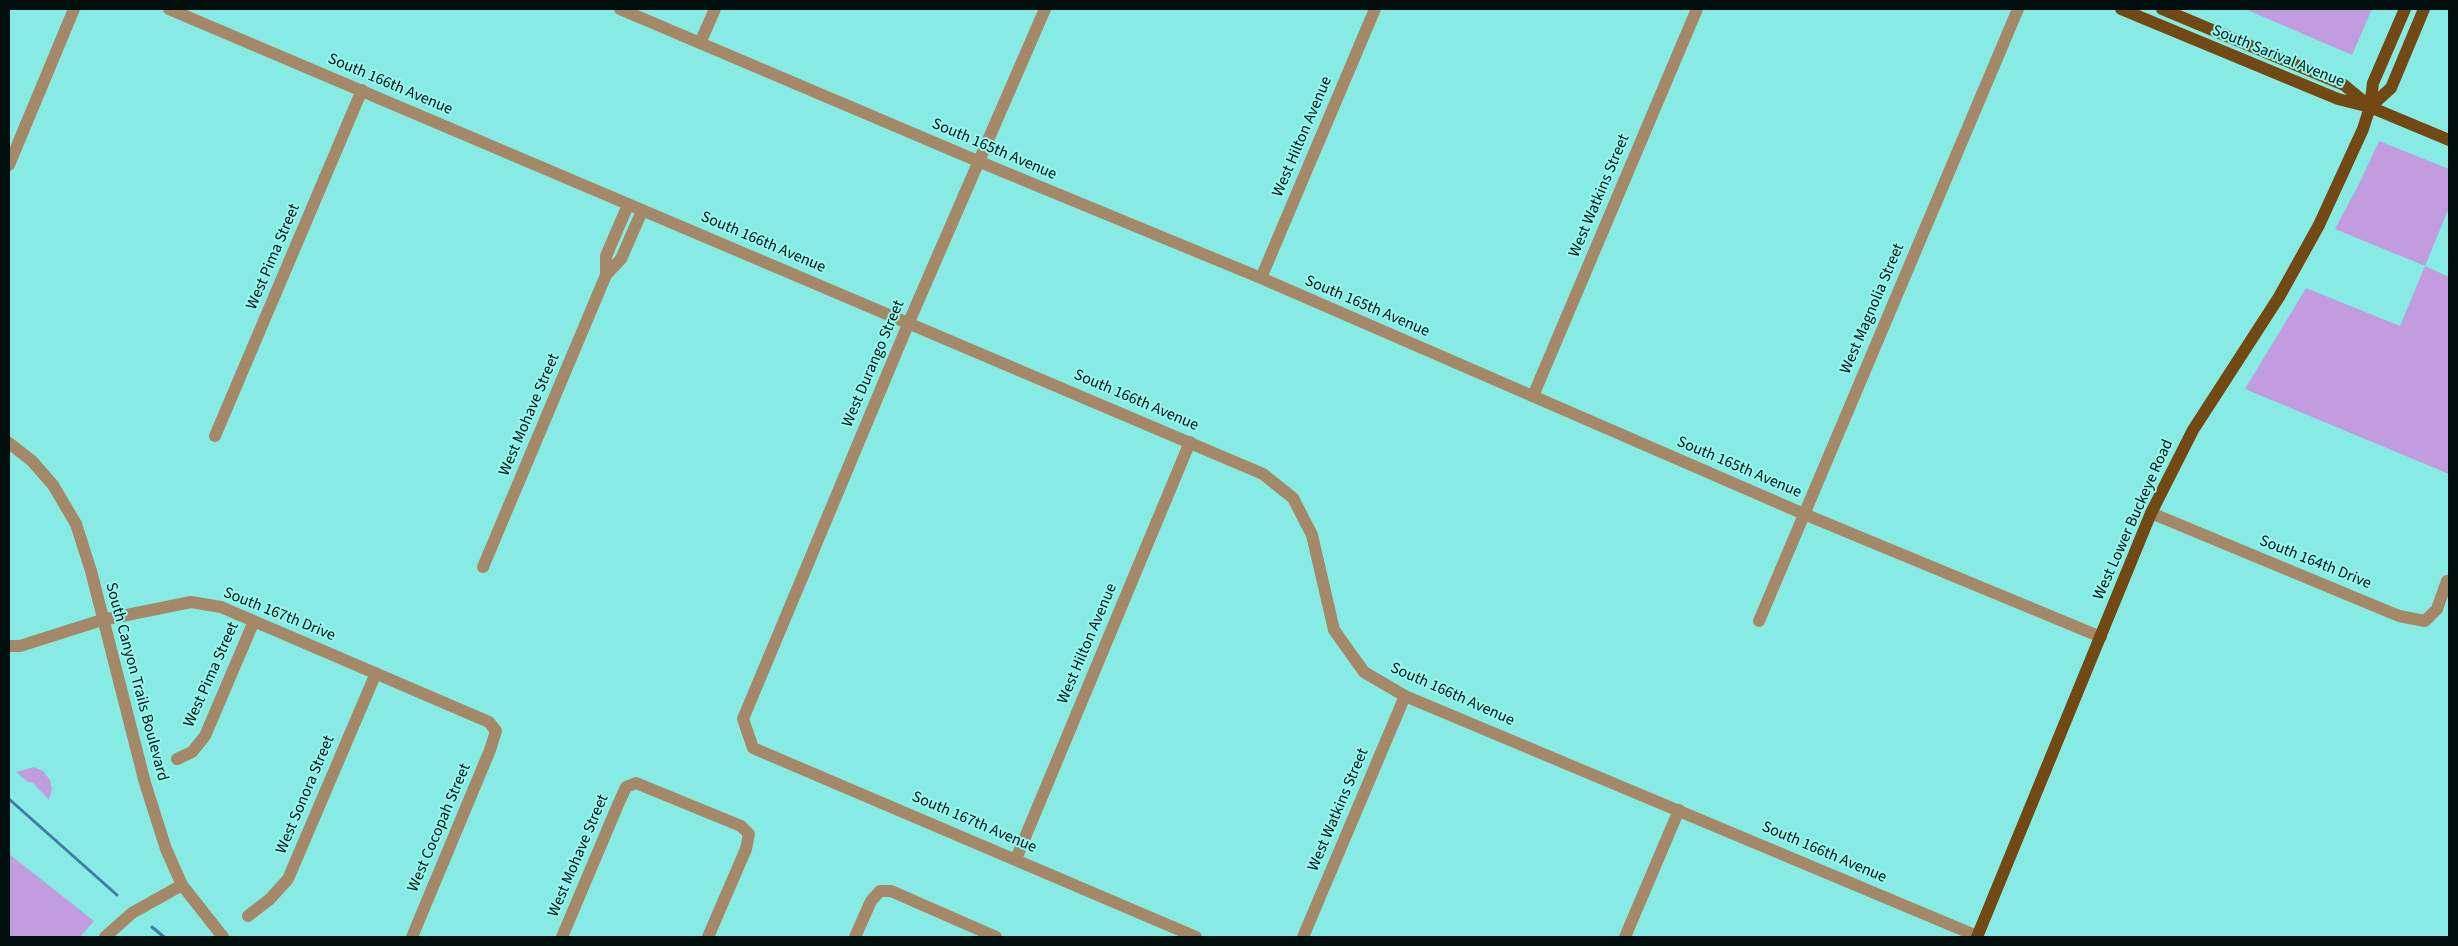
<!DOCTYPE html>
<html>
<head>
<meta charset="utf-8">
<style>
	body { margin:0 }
	#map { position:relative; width:2458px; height:946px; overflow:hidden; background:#86ebe2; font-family:"Source Sans 3",sans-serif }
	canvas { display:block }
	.frame { position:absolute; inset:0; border:10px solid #00100f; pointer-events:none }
</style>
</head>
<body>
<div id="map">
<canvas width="2458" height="946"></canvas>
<div class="frame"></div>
</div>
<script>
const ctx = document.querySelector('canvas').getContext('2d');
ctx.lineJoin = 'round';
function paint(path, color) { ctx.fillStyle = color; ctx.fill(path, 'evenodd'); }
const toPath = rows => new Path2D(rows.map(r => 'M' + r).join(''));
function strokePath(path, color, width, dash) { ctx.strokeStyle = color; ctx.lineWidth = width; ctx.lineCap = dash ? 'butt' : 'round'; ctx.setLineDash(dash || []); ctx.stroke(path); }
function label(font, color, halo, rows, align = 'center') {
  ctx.font = font + ' "Source Sans 3",sans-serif'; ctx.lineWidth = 4; ctx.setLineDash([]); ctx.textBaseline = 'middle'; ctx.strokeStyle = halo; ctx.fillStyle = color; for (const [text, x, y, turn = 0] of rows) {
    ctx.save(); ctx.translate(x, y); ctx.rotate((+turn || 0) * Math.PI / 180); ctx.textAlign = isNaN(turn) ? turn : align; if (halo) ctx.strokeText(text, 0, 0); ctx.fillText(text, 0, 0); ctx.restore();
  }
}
paint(toPath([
	[2245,9,2372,9,2352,55],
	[2379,141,2449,169,2449,208,2425,266,2449,277,2449,474,2245,389,2306,288,2400,326,2425,266,2335,229,2360,182],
	[34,767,43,771,50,780,52,789,49,800,33,783,28,782,16,772],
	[9,854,94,921,80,937,9,937]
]), '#c19de0');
strokePath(toPath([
	[9,799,117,895],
	[152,927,164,937]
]), '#417aab', 3);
strokePath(toPath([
	[169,9,1263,474,1293,498,1312,535,1334,630,1364,672,1405,696,1977,936],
	[620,9,980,162,1261,278,1804,514,2101,637],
	[1045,9,909,322,743,719,753,748,1196,937],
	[700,43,715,9],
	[9,165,74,9],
	[606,275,606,256,628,205],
	[1261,278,1375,9],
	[1533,396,1697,9],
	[215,436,362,90],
	[9,443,32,461,53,485,76,524,91,571,145,783,166,849,182,885,223,937],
	[2151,513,2399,616,2425,621,2437,609,2447,581],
	[483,567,606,275,621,259,642,211],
	[1759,621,2018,9],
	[9,646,20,646,102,620,191,602,221,607,489,722,496,731,490,750,412,937],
	[177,759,192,752,205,736,254,621],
	[1016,859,1190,442],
	[248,916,270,899,288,879,376,673],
	[105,937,132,913,182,885],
	[562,937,620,800,626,787,636,783,741,826,749,834,746,849,708,937],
	[855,937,871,901,880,891,891,891,996,937],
	[1303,937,1405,696],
	[1625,937,1679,810]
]), '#a58868', 12);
strokePath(toPath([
	[2121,9,2338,99,2370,107,2449,140],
	[2162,9,2344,85,2368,105],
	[2370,107,2391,88,2424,9],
	[1977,937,2151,513,2193,430,2279,297,2319,225,2363,129,2370,107,2373,83,2405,9]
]), '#724913', 12);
label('16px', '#00100f', '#94f8f0', [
	["South Sarival Avenue",2278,57,22],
	["South 166th Avenue",390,85,23],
	["West Hilton Avenue",1303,137,-67],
	["South 165th Avenue",994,150,23],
	["West Watkins Street",1600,196,-67],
	["South 166th Avenue",763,243,23],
	["West Pima Street",274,257,-67],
	["South 165th Avenue",1367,307,23],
	["West Magnolia Street",1873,309,-67],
	["West Durango Street",874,364,-67],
	["South 166th Avenue",1136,401,23],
	["West Mohave Street",530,415,-67],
	["South 165th Avenue",1739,468,23],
	["West Lower Buckeye Road",2134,520,-66],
	["South 164th Drive",2315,563,22],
	["South 167th Drive",279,615,22],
	["West Hilton Avenue",1088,644,-67],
	["West Pima Street",212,675,-66],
	["South Canyon Trails Boulevard",136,682,75],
	["South 166th Avenue",1452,695,24],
	["West Sonora Street",306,795,-67],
	["West Watkins Street",1339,810,-67],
	["South 167th Avenue",974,823,23],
	["West Cocopah Street",440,828,-67],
	["South 166th Avenue",1824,853,23],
	["West Mohave Street",579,856,-67]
]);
</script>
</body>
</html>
